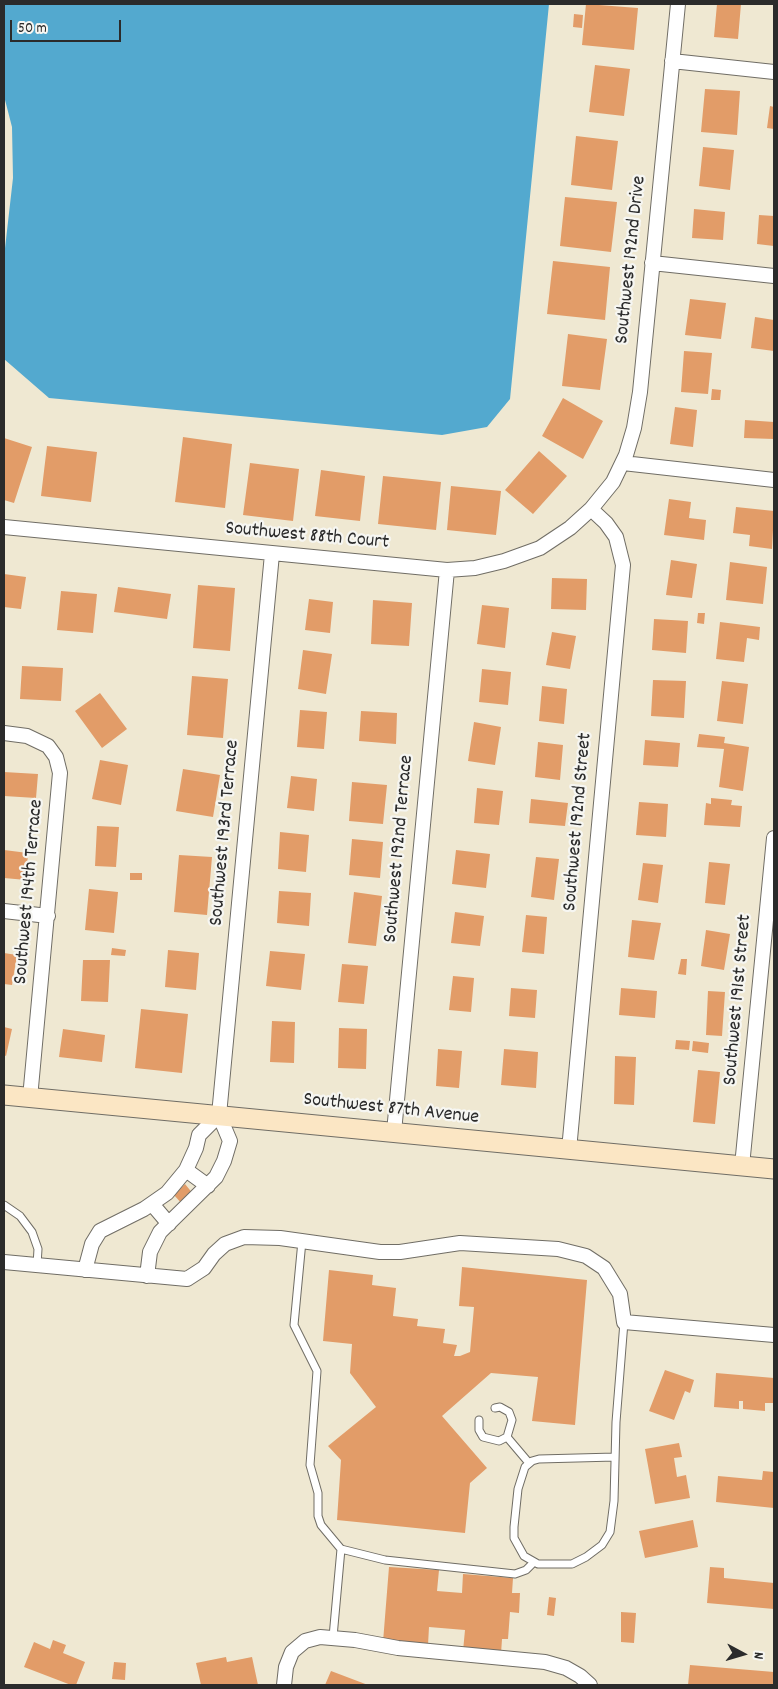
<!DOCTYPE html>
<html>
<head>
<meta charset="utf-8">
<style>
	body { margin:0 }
	#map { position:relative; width:778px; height:1689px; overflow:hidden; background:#efe8d2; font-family:Dekko,sans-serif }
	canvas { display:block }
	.frame { position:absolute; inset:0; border:5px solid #2b2b2b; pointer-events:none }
	.north { position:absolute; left:718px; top:1629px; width:50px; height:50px; -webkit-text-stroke:4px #f6f6f2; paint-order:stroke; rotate:96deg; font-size:14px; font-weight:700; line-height:20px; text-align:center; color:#2b2b2b }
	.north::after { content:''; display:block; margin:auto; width:18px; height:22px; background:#2b2b2b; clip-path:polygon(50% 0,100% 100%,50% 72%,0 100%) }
	.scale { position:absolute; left:10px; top:20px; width:111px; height:22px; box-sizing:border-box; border:2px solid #2b2b2b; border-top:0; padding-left:6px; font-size:15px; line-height:18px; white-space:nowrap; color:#2b2b2b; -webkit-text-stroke:4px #f6f6f2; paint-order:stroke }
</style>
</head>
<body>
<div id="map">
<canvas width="778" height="1689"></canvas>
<div class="frame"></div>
<div class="north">N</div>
<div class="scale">50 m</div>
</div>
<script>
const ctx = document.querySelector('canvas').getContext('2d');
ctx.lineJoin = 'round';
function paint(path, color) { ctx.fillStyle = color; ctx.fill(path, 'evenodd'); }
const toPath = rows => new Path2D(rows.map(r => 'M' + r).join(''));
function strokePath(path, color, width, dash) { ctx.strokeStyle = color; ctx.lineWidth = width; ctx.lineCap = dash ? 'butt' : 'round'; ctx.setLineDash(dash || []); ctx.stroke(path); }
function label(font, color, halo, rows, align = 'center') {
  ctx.font = font + ' Dekko,sans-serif'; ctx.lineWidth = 4.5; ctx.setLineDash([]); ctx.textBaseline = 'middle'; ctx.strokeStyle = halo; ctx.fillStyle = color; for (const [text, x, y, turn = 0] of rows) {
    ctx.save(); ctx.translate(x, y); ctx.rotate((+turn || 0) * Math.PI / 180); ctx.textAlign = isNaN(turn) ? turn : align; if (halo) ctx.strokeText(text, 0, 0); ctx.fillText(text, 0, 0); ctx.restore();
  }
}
paint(toPath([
	[4,4,549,4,510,399,487,427,442,435,49,398,4,359,4,257,13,178,12,127,4,96]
]), '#53a9cf');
paint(toPath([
	[586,4,638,8,634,50,582,45],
	[717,4,741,4,738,39,714,37],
	[574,14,583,15,582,28,573,27],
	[595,65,630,69,624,116,589,112],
	[705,89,740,91,737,135,701,132],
	[770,106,774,107,774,129,767,128],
	[576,136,618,141,612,190,571,185],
	[703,147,734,150,730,190,699,186],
	[565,197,617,202,611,252,560,246],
	[694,209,725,212,723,240,692,238],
	[759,215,774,216,774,246,757,244],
	[553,261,610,267,605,320,547,314],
	[690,299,726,303,721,339,685,335],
	[755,317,774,320,774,351,751,348],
	[568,334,607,339,600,390,562,386],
	[684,351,712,353,708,394,681,392],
	[712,389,721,390,720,400,711,400],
	[563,398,603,421,583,459,542,436],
	[675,407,697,410,693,447,670,444],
	[745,420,774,422,774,439,744,438],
	[183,437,232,444,225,508,175,502],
	[4,438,32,447,14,503,4,500],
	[47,446,97,452,91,502,41,496],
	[539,451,567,476,533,514,505,490],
	[250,463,299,469,293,521,243,515],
	[321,470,365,476,360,521,315,516],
	[383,476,441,482,436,530,378,524],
	[451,486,501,491,496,535,447,530],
	[669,499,691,502,689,518,706,520,704,540,664,535],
	[736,507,774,511,772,549,749,546,750,535,733,533],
	[671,560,697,564,692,598,666,595],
	[730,562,767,567,763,604,726,600],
	[4,574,26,577,21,609,4,607],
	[552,578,587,579,586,610,551,609],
	[198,585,235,588,230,651,193,648],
	[118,587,171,594,167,619,114,612],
	[61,591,97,594,93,633,57,630],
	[309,599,333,602,330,633,305,630],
	[373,600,412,603,409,646,371,644],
	[482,605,509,608,505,648,477,644],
	[698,613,705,613,704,624,697,623],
	[654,619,688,621,686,653,652,650],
	[720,622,760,627,759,640,747,638,744,662,716,659],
	[552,632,576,636,570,669,546,665],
	[303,650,332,654,326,694,298,689],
	[22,666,63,668,61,701,20,699],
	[482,669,511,672,508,705,479,702],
	[192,676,228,679,223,738,187,735],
	[653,680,686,681,684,718,651,716],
	[722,681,748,684,743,724,717,721],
	[542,686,567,689,564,724,539,721],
	[100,693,127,729,102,748,75,711],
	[300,710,327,712,324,749,297,747],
	[361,711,397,713,396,744,359,741],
	[474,722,501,727,495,765,468,761],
	[699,734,725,737,724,743,749,747,743,791,719,787,724,749,697,747],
	[645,740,680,743,678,767,643,765],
	[538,742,563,745,560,780,535,777],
	[100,760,128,765,121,805,92,799],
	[183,769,220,775,213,817,176,811],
	[4,772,38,774,36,798,4,796],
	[291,776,317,779,314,811,287,808],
	[352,782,387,785,383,824,349,821],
	[477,788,503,791,499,825,474,823],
	[711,798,732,800,731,805,742,806,740,827,704,825,706,803,711,804],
	[531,799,568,803,565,826,529,823],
	[639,802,668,804,666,837,636,835],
	[97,826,119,827,116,867,95,866],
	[280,832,309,835,306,872,278,869],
	[352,839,383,842,380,878,349,875],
	[4,850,28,853,26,880,4,878],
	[456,850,490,854,486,888,452,884],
	[179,855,212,857,207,915,174,912],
	[536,857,559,859,554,900,531,897],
	[709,862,730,864,725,905,705,903],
	[643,863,663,865,658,903,638,900],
	[130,873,142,873,142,880,130,880],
	[89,889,118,892,114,933,85,930],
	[279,891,311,893,309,926,277,923],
	[354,892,382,896,376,946,348,943],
	[455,912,484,916,480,946,451,943],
	[526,915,547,917,544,954,522,952],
	[632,920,661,923,654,960,628,957],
	[706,930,730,934,724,970,701,966],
	[112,948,126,950,125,956,111,955],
	[168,950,199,953,196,990,165,987],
	[270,951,305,954,301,990,266,986],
	[4,953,17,955,12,985,4,984],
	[681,959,687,959,686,975,678,974],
	[83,960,110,960,108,1002,81,1001],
	[342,964,368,966,364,1004,338,1002],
	[453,976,474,978,471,1012,449,1010],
	[511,988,537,990,535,1018,509,1016],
	[621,988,657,991,655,1018,619,1015],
	[708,991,725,992,722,1036,706,1035],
	[141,1009,188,1014,182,1073,135,1068],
	[272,1021,295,1022,294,1063,270,1062],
	[4,1027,12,1029,6,1056,4,1055],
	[339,1028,367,1029,366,1069,338,1068],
	[63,1029,105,1035,102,1062,59,1057],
	[676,1040,690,1041,689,1050,675,1049],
	[693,1041,709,1043,708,1053,692,1051],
	[438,1049,462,1051,459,1088,436,1086],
	[504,1049,538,1052,536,1088,501,1085],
	[615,1056,636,1057,634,1105,614,1104],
	[698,1070,720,1072,715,1124,693,1122],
	[185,1184,194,1195,183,1205,174,1195],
	[462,1267,587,1280,575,1425,532,1421,538,1377,491,1373,442,1416,487,1468,470,1483,465,1533,337,1520,341,1460,328,1446,376,1407,350,1373,352,1344,323,1341,329,1270,373,1275,372,1285,396,1288,393,1316,418,1319,417,1326,445,1329,443,1343,457,1345,454,1356,460,1356,470,1352,474,1307,459,1306],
	[665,1370,694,1380,690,1393,685,1391,674,1420,649,1411],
	[716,1373,774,1378,774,1403,765,1403,765,1411,743,1409,743,1401,739,1401,739,1409,714,1407],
	[679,1443,682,1457,674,1458,677,1477,686,1475,690,1498,655,1504,645,1449],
	[763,1471,774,1472,774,1508,716,1502,718,1476,762,1480],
	[693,1520,698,1547,645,1558,639,1531],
	[389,1567,439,1570,437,1591,462,1593,463,1574,513,1578,512,1593,520,1593,519,1613,510,1612,508,1639,502,1639,501,1654,463,1651,465,1630,429,1627,428,1645,383,1642],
	[710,1567,724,1568,724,1578,774,1583,774,1609,707,1603],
	[549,1597,556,1598,554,1616,547,1615],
	[621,1612,636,1613,634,1643,621,1642],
	[53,1640,66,1645,63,1653,85,1662,76,1685,71,1685,24,1667,34,1642,50,1649],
	[226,1657,227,1662,252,1657,258,1685,201,1685,196,1663],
	[114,1662,126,1663,125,1680,112,1679],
	[690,1665,774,1672,774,1685,688,1685],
	[331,1671,368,1685,325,1685]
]), '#e29c68');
const lane = toPath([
	[4,1205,20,1216,32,1232,38,1249,37,1265],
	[302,1241,294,1325,317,1371,310,1465,318,1493,318,1516,321,1525,341,1549,385,1560,515,1574,526,1570,534,1562],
	[479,1420,479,1430,483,1437,499,1441,507,1437,512,1420,509,1412,500,1407,495,1408],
	[507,1437,529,1463],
	[615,1457,539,1459,532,1461,525,1467,518,1489,514,1527,514,1538,524,1556,538,1564,572,1564,586,1557,602,1545,610,1532,614,1501,616,1422,624,1322],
	[333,1637,341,1549]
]);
const street = toPath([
	[672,61,774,72],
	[652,263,774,276],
	[623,463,774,480],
	[4,527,447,570,475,568,504,561,540,548,570,528,591,509,613,482,626,455,634,428,640,392,678,4],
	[4,733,27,736,48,746,56,757,60,773,30,1098],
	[4,911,48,916],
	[394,1132,447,570],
	[569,1150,623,565,616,537,606,523,591,509],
	[742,1166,774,838],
	[186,1170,208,1186],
	[152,1204,169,1224],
	[4,1262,187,1279,204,1268,214,1254,225,1244,244,1237,280,1238,380,1252,400,1252,460,1243,558,1249,586,1256,604,1268,620,1294,624,1322,774,1335],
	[85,1270,92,1244,100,1231,144,1209,167,1193,186,1170,196,1148,199,1135,219,1115],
	[147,1276,150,1252,160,1232,216,1177,224,1161,230,1141,219,1115,272,554],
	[284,1685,286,1667,292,1652,305,1641,320,1637,355,1640,398,1648,545,1662,566,1668,580,1676,590,1685]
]);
const secondary = toPath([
	[4,1095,774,1169]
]);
strokePath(lane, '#706d65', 9);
strokePath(street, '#706d65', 16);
strokePath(secondary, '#706d65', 21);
strokePath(lane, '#fff', 7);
strokePath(street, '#fff', 14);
strokePath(secondary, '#fbe6c4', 19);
label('20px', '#2b2b2b', '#f6f6f2', [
	["Southwest 192nd Drive",632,260,-84],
	["Southwest 88th Court",307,537,5],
	["Southwest 192nd Street",579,822,-85],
	["Southwest 193rd Terrace",226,833,-85],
	["Southwest 192nd Terrace",400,849,-85],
	["Southwest 194th Terrace",30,892,-85],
	["Southwest 191st Street",739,1000,-85],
	["Southwest 87th Avenue",391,1110,6]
]);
</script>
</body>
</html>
